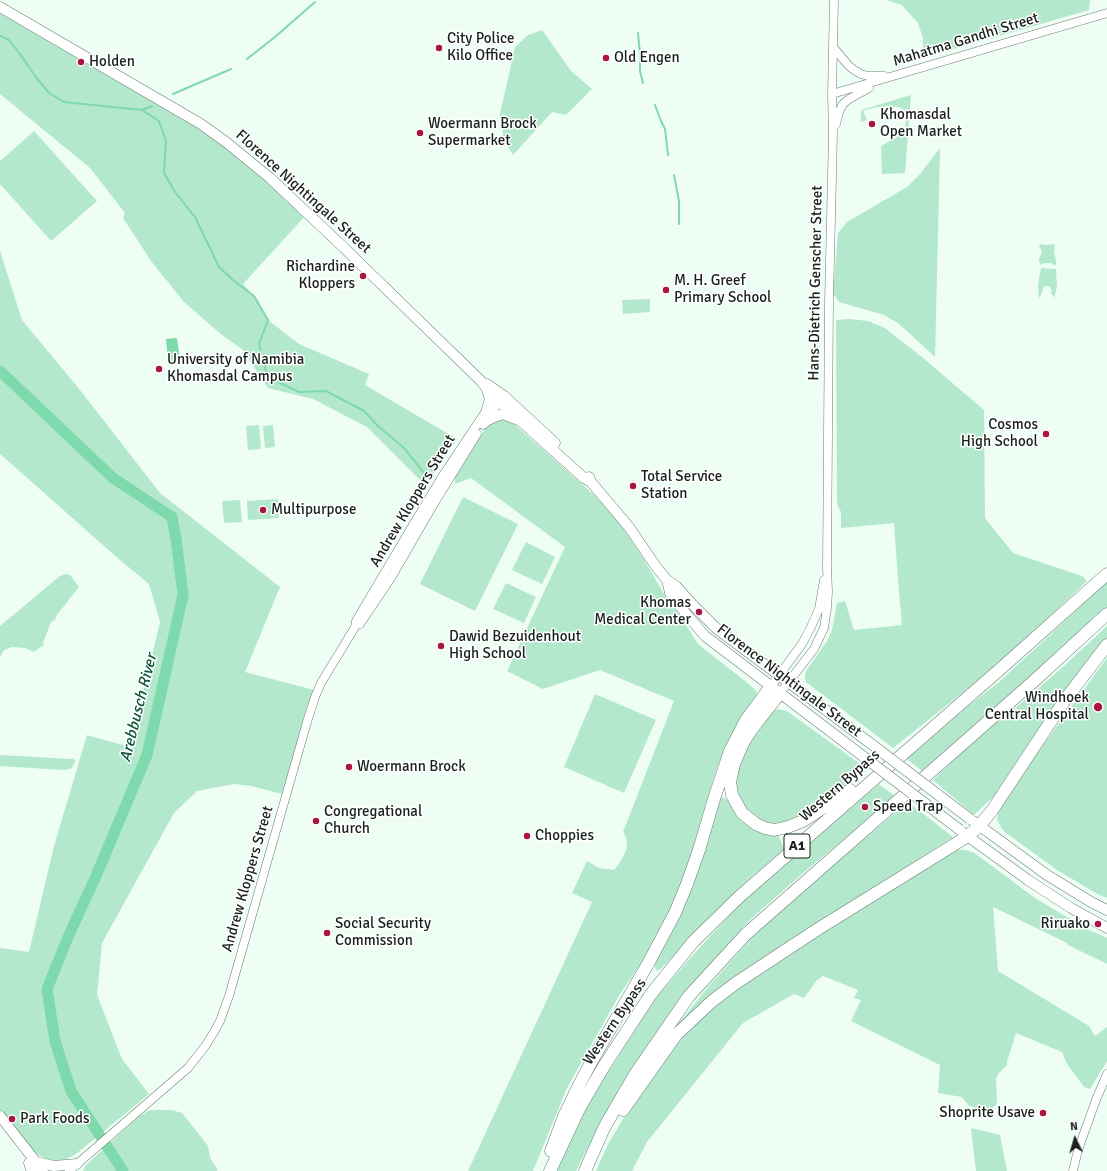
<!DOCTYPE html>
<html>
<head>
<meta charset="utf-8">
<style>
	body { margin:0 }
	#map { position:relative; width:1107px; height:1171px; overflow:hidden; background:#eefef5; font-family:Signika,sans-serif }
	canvas { display:block }
	.north { position:absolute; left:1055px; top:1119px; width:40px; height:40px; -webkit-text-stroke:3px #fff; paint-order:stroke; rotate:355deg; font-size:11px; font-weight:700; line-height:16px; text-align:center; color:#1a211d }
	.north::after { content:''; display:block; margin:auto; width:14px; height:18px; background:#1a211d; clip-path:polygon(50% 0,100% 100%,50% 72%,0 100%) }
</style>
</head>
<body>
<div id="map">
<canvas width="1107" height="1171"></canvas>
<div class="north">N</div>
</div>
<script>
const ctx = document.querySelector('canvas').getContext('2d');
ctx.lineJoin = 'round';
function paint(path, color) { ctx.fillStyle = color; ctx.fill(path, 'evenodd'); }
const toPath = rows => new Path2D(rows.map(r => 'M' + r).join(''));
function strokePath(path, color, width, dash) { ctx.strokeStyle = color; ctx.lineWidth = width; ctx.lineCap = dash ? 'butt' : 'round'; ctx.setLineDash(dash || []); ctx.stroke(path); }
function label(font, color, halo, rows, align = 'center') {
  ctx.font = font + ' Signika,sans-serif'; ctx.lineWidth = 3; ctx.setLineDash([]); ctx.textBaseline = 'middle'; ctx.strokeStyle = halo; ctx.fillStyle = color; for (const [text, x, y, turn = 0] of rows) {
    ctx.save(); ctx.translate(x, y); ctx.rotate((+turn || 0) * Math.PI / 180); ctx.textAlign = isNaN(turn) ? turn : align; if (halo) ctx.strokeText(text, 0, 0); ctx.fillText(text, 0, 0); ctx.restore();
  }
}
paint(toPath([
	[886,0,1090,0,1089,10,923,58,923,38,918,23,902,5],
	[0,7,201,124,307,214,243,284,254,296,268,320,299,344,369,374,365,385,457,439,425,485,367,427,313,399,268,388,242,349,222,335,184,302,151,261,123,218,125,213,90,168,0,94],
	[542,30,571,71,592,89,566,115,552,112,513,155,504,141,500,114,515,47,528,35],
	[911,95,905,173,882,174,881,146,904,133,906,120,904,113,903,109,898,107,885,106,872,108,863,111,867,120,861,122,861,110],
	[34,131,97,201,51,241,0,184,0,161],
	[940,148,935,357,898,323,884,315,839,302,833,293,838,233,847,222,907,187,920,174],
	[1041,244,1045,245,1054,244,1055,245,1054,252,1056,261,1056,265,1054,265,1051,263,1044,263,1041,265,1040,264,1039,260,1042,251,1039,247,1040,245],
	[0,251,22,320,80,390,160,493,280,587,245,672,318,691,286,795,251,786,234,784,197,791,174,813,102,943,97,995,122,1059,149,1094,76,1154,66,1159,57,1161,53,1161,45,1159,33,1151,0,1112,0,948,29,952,54,846,87,735,130,747,160,622,149,584,120,560,0,454],
	[1041,268,1056,269,1057,287,1054,298,1051,293,1052,290,1049,286,1045,286,1043,288,1042,293,1039,298,1038,285],
	[650,299,650,312,623,314,622,300],
	[849,319,868,321,885,328,922,357,984,410,985,518,1013,553,1082,576,1087,581,1025,640,971,686,893,748,806,682,805,677,806,671,827,641,832,630,837,603,845,601,854,630,902,625,898,580,894,523,841,528,841,512,837,504,836,320],
	[495,420,505,420,514,424,593,494,616,518,643,558,671,606,677,611,698,644,749,684,756,691,757,695,755,700,741,719,726,746,717,768,685,875,663,926,644,959,620,994,567,1088,533,1171,468,1171,592,902,572,893,587,861,599,868,614,870,621,861,627,848,626,837,623,832,674,701,600,670,543,689,507,671,565,547,471,478,455,484,455,475,472,448,485,429,490,423],
	[259,425,261,449,248,450,246,426],
	[273,425,275,447,265,448,263,426],
	[463,497,518,524,475,611,420,584],
	[278,499,279,518,248,520,247,501],
	[240,500,242,522,224,523,222,501],
	[526,542,555,557,542,584,512,570],
	[65,574,70,575,79,587,56,616,55,620,51,622,43,643,44,646,40,647,34,652,25,648,12,647,4,650,0,657,0,626,60,576],
	[1107,582,1107,610,922,771,907,759,967,707,999,682],
	[506,583,536,597,524,623,493,609],
	[1107,626,1107,638,1054,707,1026,747,994,796,974,815,933,780,979,736,1013,710,1064,666],
	[1107,658,1107,898,1099,895,1057,870,1006,833,1002,829,997,820,999,811,1021,775],
	[595,694,656,720,624,793,564,767],
	[777,709,787,711,867,769,816,808,782,824,770,823,760,821,742,806,737,795,736,779,740,765,748,746,771,713],
	[0,755,71,759,73,758,75,761,73,766,70,769,63,770,0,766],
	[879,784,895,796,801,875,761,910,745,925,679,1001,663,1023,638,1060,609,1108,585,1153,576,1171,555,1171,592,1097,656,998,691,957,743,901],
	[721,796,727,800,735,813,778,834,784,849,751,877,730,897,662,968,658,971,655,968,655,963],
	[908,802,953,837,779,948,676,1031,675,1028,708,987,767,921],
	[957,850,967,850,976,854,1035,898,1087,929,1107,938,1107,964,1068,945,1067,943,993,907,998,971,1089,1026,1095,1036,1107,1027,1107,1061,1090,1089,1084,1087,1067,1064,1062,1052,1016,1033,1007,1062,1007,1065,998,1074,996,1079,997,1104,991,1109,981,1110,969,1106,962,1097,938,1093,940,1065,851,1021,861,1000,854,998,858,990,823,976,817,980,804,998,794,994,743,1023,647,1142,632,1171,596,1171,608,1144,642,1088,667,1054,700,1020,737,989,794,950,950,852],
	[150,1110,172,1110,182,1113,208,1146,210,1158,218,1170,216,1171,83,1171,85,1166,139,1116],
	[971,1128,1000,1135,1007,1171,976,1171]
]), '#b3e8cc');
paint(toPath([
	[176,338,177,339,180,359,179,360,169,361,168,360,166,340,166,339]
]), '#7ed9ad');
strokePath(toPath([
	[638,33,640,54,640,71,643,83],
	[0,36,9,40,20,54,35,76,49,93,64,102,142,110,159,121,166,141,164,173,175,192,195,217,219,267,234,281,254,296,268,320,259,344,262,358,268,377,299,392,326,391,364,411,378,426,404,448,425,474],
	[247,59,275,37,315,2],
	[173,94,231,69],
	[655,105,661,121,665,129,668,155],
	[142,110,152,106],
	[674,175,679,201,679,224]
]), '#7ed9ad', 2);
strokePath(toPath([
	[0,371,113,478,172,517,176,539,183,595,147,755,96,876,68,937,47,989,55,1041,71,1091,123,1171]
]), '#7ed9ad', 11);
const tertiary = toPath([
	[833,47,848,65,854,70,861,74,868,76,884,76],
	[832,94,1107,13],
	[836,124,839,112,843,104,849,99,869,88],
	[485,421,502,398],
	[360,624,391,578,432,507,477,434],
	[771,686,802,644,810,629,819,609,824,580],
	[780,693,814,649,824,628,827,608,828,592,827,567,829,301,833,134,832,94,834,0],
	[69,1171,188,1068,206,1045,214,1032,220,1021,229,996,307,722,315,697,321,683,355,627,356,621,413,525,442,477,490,405],
	[1073,1171,1078,1150,1096,1100,1107,1074]
]);
const secondary = toPath([
	[0,7,201,124,226,142,270,178,340,244,481,381,487,389,495,398,584,478,591,482],
	[487,384,504,396,555,443],
	[487,390,490,399,487,409],
	[483,424,486,421,494,417,503,414,515,419],
	[589,477,591,482,629,527,657,568,667,580,676,586,691,603,717,629,874,746],
	[667,580,670,593,687,615,705,636,864,757],
	[973,821,1047,875,1091,902,1107,910],
	[962,832,1028,880,1071,908,1107,928],
	[0,1116,43,1171],
	[36,1162,54,1166,77,1164],
	[29,1163,32,1171]
]);
const motorway = toPath([
	[780,693,751,730,743,743,734,764,730,782,732,795,742,813,756,824,765,828,774,830,788,827,803,821,850,790],
	[623,1110,676,1035,711,1002,736,983,818,929,968,836,979,826,991,812,1065,700,1107,645],
	[551,1151,564,1116,579,1085,594,1057,649,962,675,913,687,884,699,850,714,799,730,751,746,720,771,686],
	[550,1171,579,1109,604,1066,651,994,693,942,739,897,998,671,1107,574],
	[585,1171,604,1128,634,1076,689,996,746,934,1034,681,1107,614]
]);
strokePath(tertiary, '#6b7d73', 9);
strokePath(secondary, '#6b7d73', 11);
strokePath(motorway, '#6b7d73', 13);
strokePath(tertiary, '#fff', 8);
strokePath(secondary, '#fff', 10);
strokePath(motorway, '#fff', 12);
const secondaryBridge = toPath([
	[874,746,970,819],
	[864,757,960,830]
]);
strokePath(secondaryBridge, '#6b7d73', 11, []);
strokePath(secondaryBridge, '#fff', 10);
for (const [x, y, r, color] of [
	[439,48,4,"#aa1542"],
	[606,58,4,"#aa1542"],
	[81,62,4,"#aa1542"],
	[872,124,4,"#aa1542"],
	[420,133,4,"#aa1542"],
	[363,276,4,"#aa1542"],
	[666,290,4,"#aa1542"],
	[159,369,4,"#aa1542"],
	[1046,434,4,"#aa1542"],
	[633,486,4,"#aa1542"],
	[263,510,4,"#aa1542"],
	[699,612,4,"#aa1542"],
	[441,646,4,"#aa1542"],
	[1098,707,5,"#aa1542"],
	[349,767,4,"#aa1542"],
	[865,807,4,"#aa1542"],
	[316,821,4,"#aa1542"],
	[527,836,4,"#aa1542"],
	[1098,924,4,"#aa1542"],
	[327,933,4,"#aa1542"],
	[1043,1113,4,"#aa1542"],
	[12,1119,4,"#aa1542"]
]) { const dot = new Path2D(); dot.arc(x, y, r, 0, 2 * Math.PI); ctx.fillStyle = color; ctx.fill(dot); strokePath(dot, '#fff', 1.5); }
for (const [x, y, w] of [
	[797,846,26]
]) { const box = new Path2D(); box.roundRect(x - w / 2, y - 12, w, 24, 3); ctx.fillStyle = '#fff'; ctx.fill(box); strokePath(box, '#1a211d', 1); }
label('bold 14px', '#1a211d', null, [
	["A1",797,846]
]);
label('15px', '#1a211d', '#fff', [
	["City Police",447,39],
	["Kilo Office",447,56],
	["Old Engen",614,58],
	["Holden",89,62],
	["Khomasdal",880,115],
	["Open Market",880,132],
	["Woermann Brock",428,124],
	["Supermarket",428,141],
	["Richardine",355,267,"right"],
	["Kloppers",355,284,"right"],
	["M. H. Greef",674,281],
	["Primary School",674,298],
	["University of Namibia",167,360],
	["Khomasdal Campus",167,377],
	["Cosmos",1038,425,"right"],
	["High School",1038,442,"right"],
	["Total Service",641,477],
	["Station",641,494],
	["Multipurpose",271,510],
	["Khomas",691,603,"right"],
	["Medical Center",691,620,"right"],
	["Dawid Bezuidenhout",449,637],
	["High School",449,654],
	["Windhoek",1089,698,"right"],
	["Central Hospital",1089,715,"right"],
	["Woermann Brock",357,767],
	["Speed Trap",873,807],
	["Congregational",324,812],
	["Church",324,829],
	["Choppies",535,836],
	["Social Security",335,924],
	["Commission",335,941],
	["Riruako",1090,924,"right"],
	["Shoprite Usave",1035,1113,"right"],
	["Park Foods",20,1119]
], 'left');
label('15px', '#1a211d', '#fff', [
	["Mahatma Gandhi Street",966,40,-17],
	["Florence Nightingale Street",303,192,42],
	["Hans-Dietrich Genscher Street",816,283,-89],
	["Andrew Kloppers Street",413,501,-59],
	["Florence Nightingale Street",789,681,37],
	["Western Bypass",840,786,-41],
	["Andrew Kloppers Street",248,879,-74],
	["Western Bypass",615,1022,-56]
]);
label('italic 16px', '#0d563a', '#fff', [
	["Arebbusch River",139,708,-76]
]);
</script>
</body>
</html>
